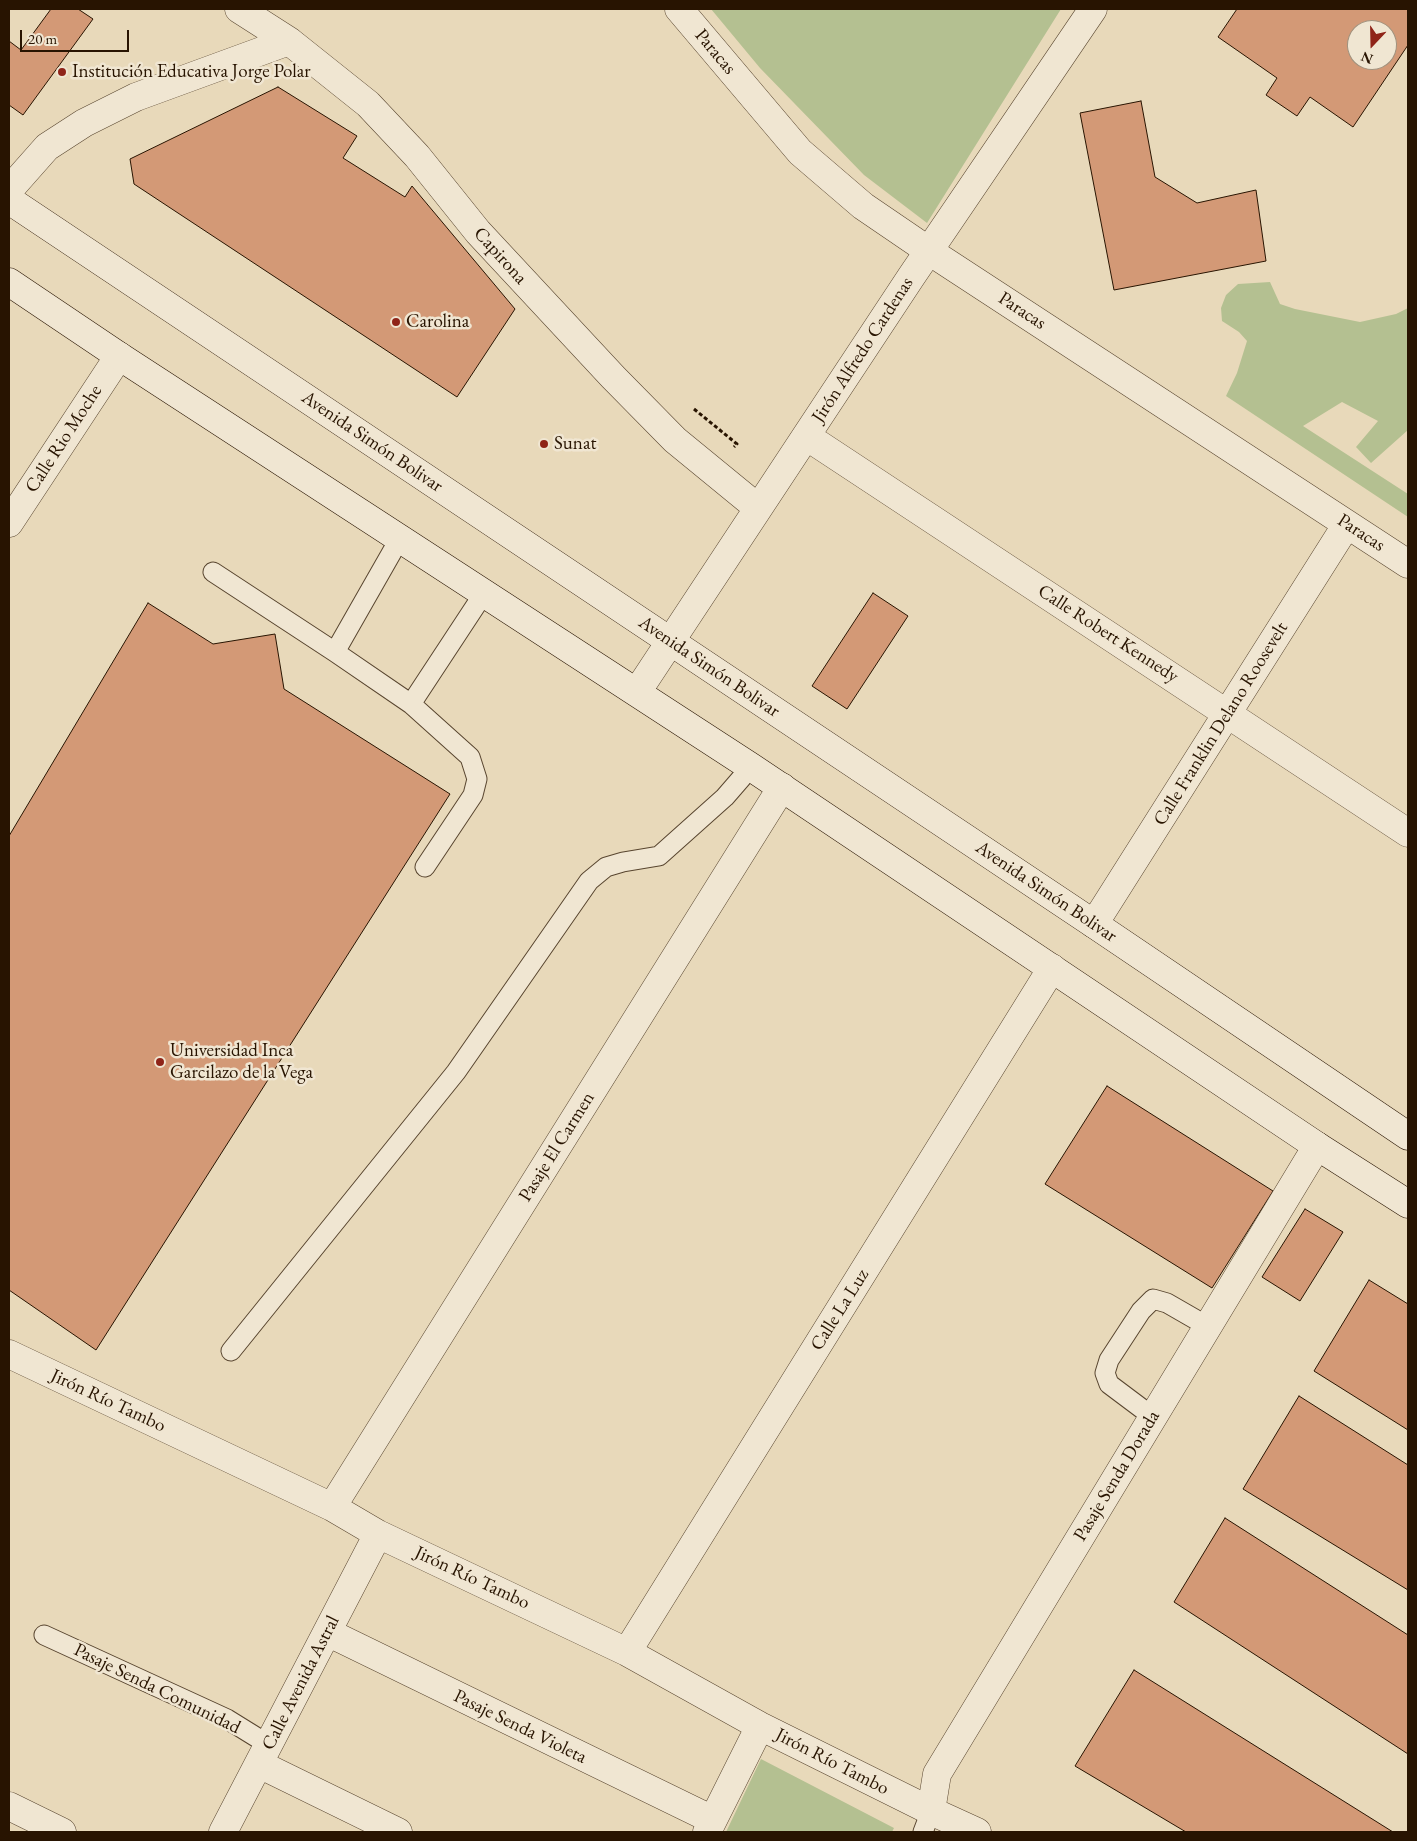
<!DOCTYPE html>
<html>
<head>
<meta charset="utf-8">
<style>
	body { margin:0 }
	#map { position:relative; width:1417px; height:1841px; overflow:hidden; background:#e8d9ba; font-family:"EB Garamond",serif }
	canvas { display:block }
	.frame { position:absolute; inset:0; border:10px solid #281401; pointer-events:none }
	.north { position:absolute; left:1347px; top:20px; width:50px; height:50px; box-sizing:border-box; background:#f0e6d2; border:1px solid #a0927e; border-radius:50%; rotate:201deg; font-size:14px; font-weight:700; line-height:20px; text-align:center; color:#281401 }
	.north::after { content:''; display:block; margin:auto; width:18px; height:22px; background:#8f2418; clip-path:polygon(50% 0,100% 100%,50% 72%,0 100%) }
	.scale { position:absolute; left:20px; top:30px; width:109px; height:22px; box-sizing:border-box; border:2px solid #281401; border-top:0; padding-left:6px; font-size:15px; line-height:18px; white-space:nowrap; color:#281401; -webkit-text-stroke:4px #f0e6d2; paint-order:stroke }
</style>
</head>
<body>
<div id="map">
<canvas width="1417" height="1841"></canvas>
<div class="frame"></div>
<div class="north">N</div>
<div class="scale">20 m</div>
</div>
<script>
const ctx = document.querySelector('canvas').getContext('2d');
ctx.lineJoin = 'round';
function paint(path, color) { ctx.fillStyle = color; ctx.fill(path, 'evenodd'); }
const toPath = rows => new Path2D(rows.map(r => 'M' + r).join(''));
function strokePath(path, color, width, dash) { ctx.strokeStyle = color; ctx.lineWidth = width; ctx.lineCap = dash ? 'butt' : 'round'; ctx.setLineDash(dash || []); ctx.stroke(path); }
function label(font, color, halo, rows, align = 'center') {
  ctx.font = font + ' "EB Garamond",serif'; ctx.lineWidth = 5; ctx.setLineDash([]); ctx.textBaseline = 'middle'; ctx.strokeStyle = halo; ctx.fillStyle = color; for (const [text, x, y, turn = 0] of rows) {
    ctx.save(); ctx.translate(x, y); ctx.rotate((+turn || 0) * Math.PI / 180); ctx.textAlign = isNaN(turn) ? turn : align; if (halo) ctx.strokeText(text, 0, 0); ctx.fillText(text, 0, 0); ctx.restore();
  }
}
paint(toPath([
	[711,9,1061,9,927,223,864,175,760,68],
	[1270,282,1280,304,1295,309,1360,322,1396,314,1408,308,1408,430,1371,463,1356,447,1378,421,1342,402,1303,426,1408,494,1408,517,1226,396,1237,373,1247,341,1239,332,1222,321,1221,308,1226,295,1238,284],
	[761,1759,894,1828,892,1832,726,1832]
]), '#b4c091');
const building = toPath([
	[51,9,78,9,93,19,23,115,9,105,9,41,21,50,51,9],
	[1237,9,1408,9,1408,45,1353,127,1310,97,1297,116,1266,95,1277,78,1218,37,1237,9],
	[1357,30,1387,30,1387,60,1357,60,1357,30],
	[278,87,357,136,343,158,405,197,412,186,515,309,457,397,134,184,130,159,278,87],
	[1141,101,1155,177,1197,203,1256,190,1266,261,1114,290,1080,113,1141,101],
	[873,593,908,616,847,709,812,686,873,593],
	[148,603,213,644,275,634,284,689,450,794,96,1350,9,1290,9,836,148,603],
	[1107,1086,1273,1191,1212,1288,1045,1184,1107,1086],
	[1305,1209,1343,1232,1300,1301,1262,1277,1305,1209],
	[1369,1280,1408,1304,1408,1430,1314,1371,1369,1280],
	[1299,1396,1408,1465,1408,1590,1243,1489,1299,1396],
	[1225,1518,1408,1635,1408,1754,1174,1602,1225,1518],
	[1134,1670,1393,1832,1186,1832,1075,1766,1134,1670]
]);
paint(building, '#d39976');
strokePath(building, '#281401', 1);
const lane = toPath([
	[213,572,335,652,411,704,470,757,477,779,473,795,425,867],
	[335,652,400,538],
	[411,704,484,593],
	[231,1351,456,1072,589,881,606,867,623,862,659,856,725,797,751,767],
	[1153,1417,1109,1384,1105,1373,1109,1360,1141,1311,1153,1299,1167,1303,1207,1326],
	[44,1635,227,1719,269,1745],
	[923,1832,931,1811]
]);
const street = toPath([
	[239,9,289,41,368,104,417,156,478,232,613,377,675,440,758,508],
	[679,9,800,152,863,206,929,251,1408,564],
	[9,190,47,147,84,123,136,97,289,41],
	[806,436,1408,833],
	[9,523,119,356],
	[637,692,911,277,1093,9],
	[1094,924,1347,524],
	[9,1354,332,1507,378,1534,627,1652,760,1726,931,1811,977,1832],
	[332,1507,782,787],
	[327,1632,713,1820],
	[627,1652,1052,968],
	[259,1764,398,1832],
	[9,1806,62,1832],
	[931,1811,937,1774,1317,1146],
	[223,1832,378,1534],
	[707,1832,760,1726]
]);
const secondary = toPath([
	[9,200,1094,924,1408,1136],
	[9,282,119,356,751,767,1317,1146,1408,1204]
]);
strokePath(lane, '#58452f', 21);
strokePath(street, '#58452f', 29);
strokePath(secondary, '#281401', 29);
strokePath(toPath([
	[694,409,737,444,734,447]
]), '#281401', 3, [4, 2.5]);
strokePath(lane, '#f0e6d2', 19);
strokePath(street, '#f0e6d2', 28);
strokePath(secondary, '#f0e6d2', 28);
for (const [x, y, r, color] of [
	[62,72,5,"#8f2418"],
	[396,322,5,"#8f2418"],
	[544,444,5,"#8f2418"],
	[160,1062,5,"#8f2418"]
]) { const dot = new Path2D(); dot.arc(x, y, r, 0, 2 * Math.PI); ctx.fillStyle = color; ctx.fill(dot); strokePath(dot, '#f0e6d2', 2); }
label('19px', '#281401', '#f0e6d2', [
	["Paracas",715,52,50],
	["Capirona",500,256,48],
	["Paracas",1022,311,33],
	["Jirón Alfredo Cardenas",863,350,-57],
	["Calle Rio Moche",64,439,-57],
	["Avenida Simón Bolivar",372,442,34],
	["Paracas",1361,533,33],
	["Calle Robert Kennedy",1108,634,33],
	["Avenida Simón Bolivar",709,667,34],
	["Calle Franklin Delano Roosevelt",1221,724,-58],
	["Avenida Simón Bolivar",1046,892,34],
	["Pasaje El Carmen",557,1147,-58],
	["Calle La Luz",840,1310,-58],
	["Jirón Río Tambo",108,1401,25],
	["Pasaje Senda Dorada",1117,1476,-59],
	["Jirón Río Tambo",472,1578,25],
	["Calle Avenida Astral",301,1683,-63],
	["Pasaje Senda Comunidad",157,1689,26],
	["Pasaje Senda Violeta",520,1727,26],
	["Jirón Río Tambo",832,1762,27]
]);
label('19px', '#281401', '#f0e6d2', [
	["Institución Educativa Jorge Polar",72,72],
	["Carolina",406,322],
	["Sunat",554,444],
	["Universidad Inca",170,1051],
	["Garcilazo de la Vega",170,1073]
], 'left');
</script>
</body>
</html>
